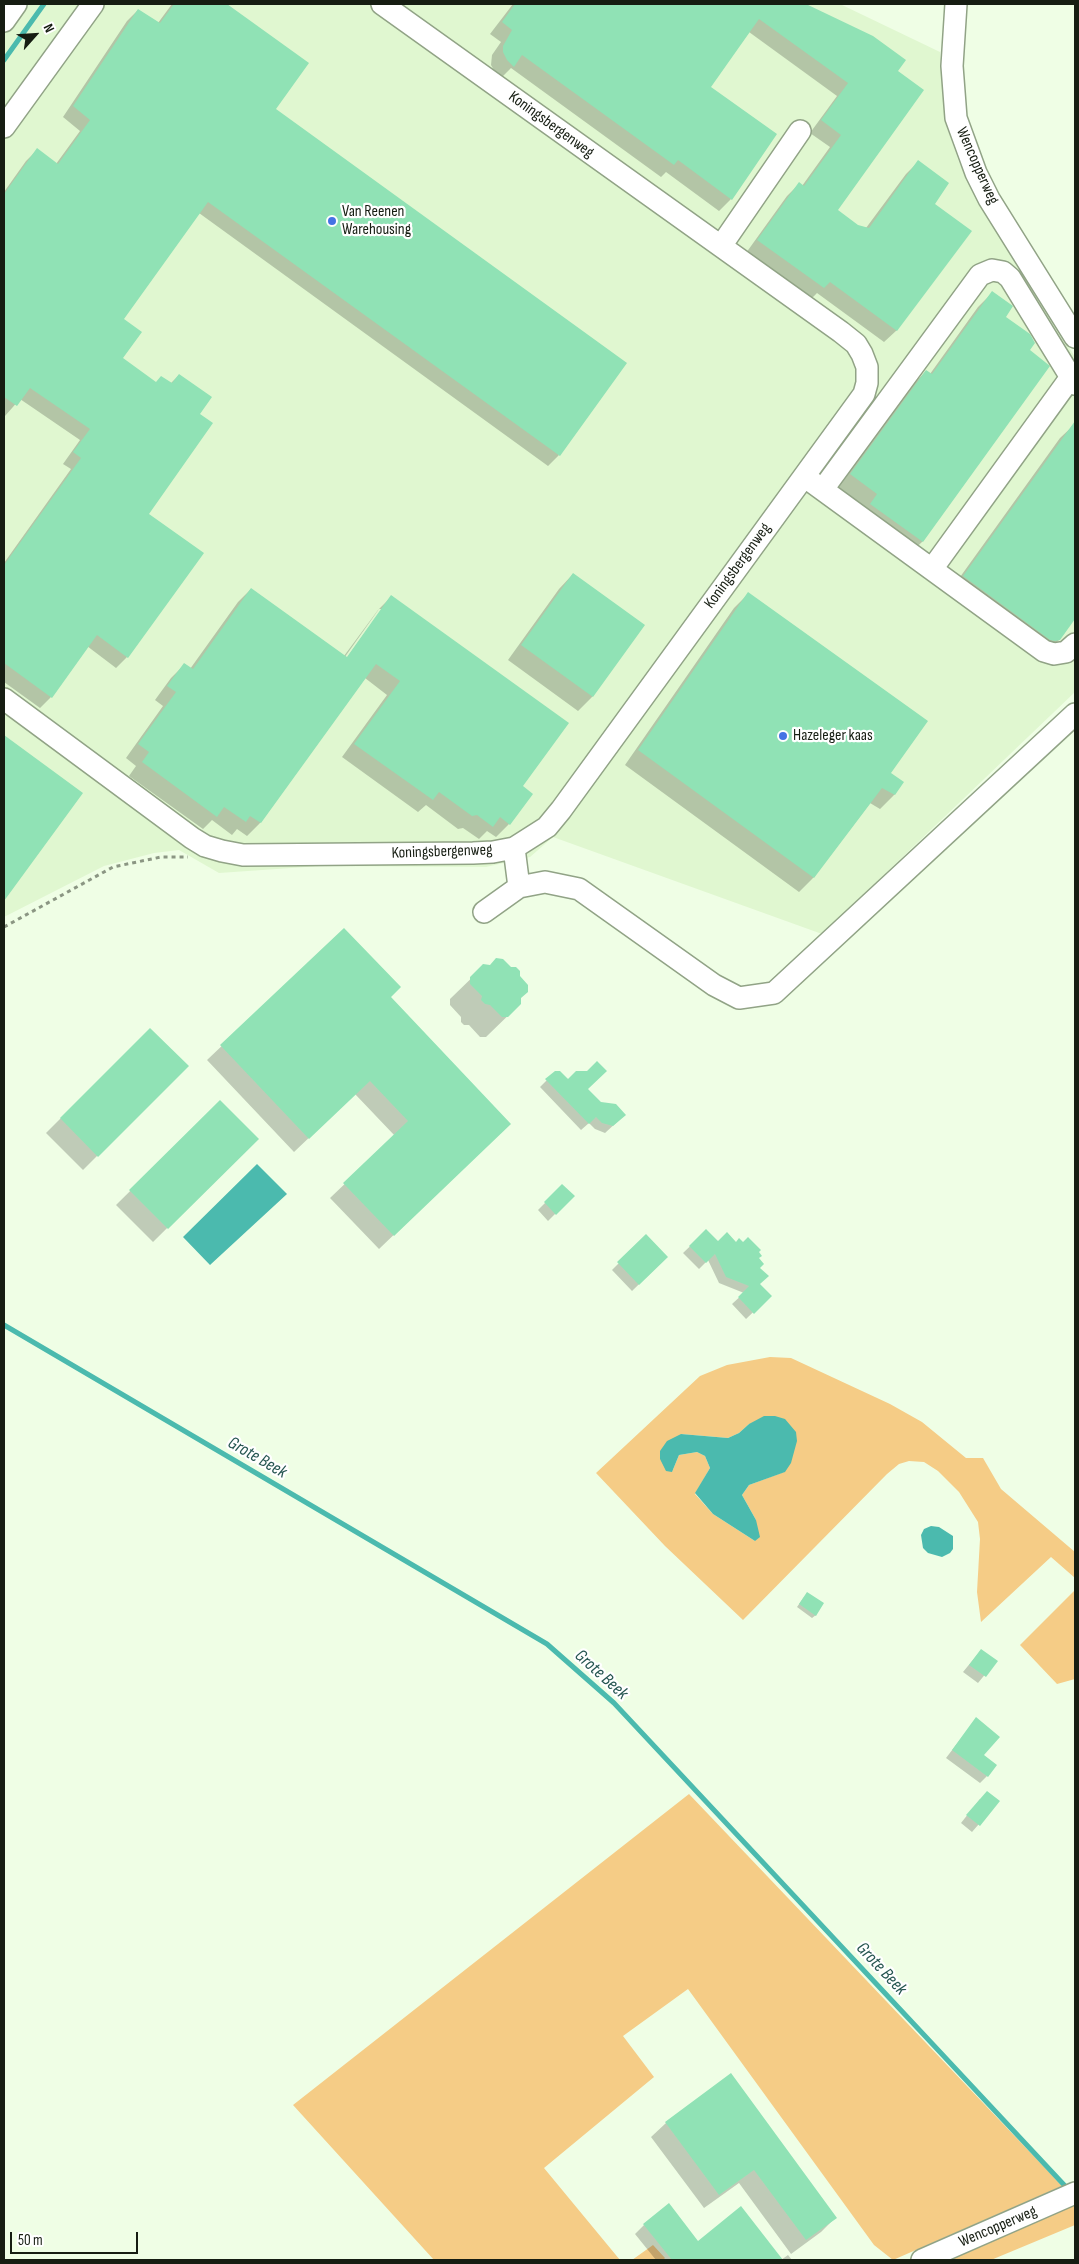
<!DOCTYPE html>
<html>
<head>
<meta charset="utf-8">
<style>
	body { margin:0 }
	#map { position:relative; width:1079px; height:2264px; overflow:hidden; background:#effee5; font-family:"Sofia Sans Condensed",sans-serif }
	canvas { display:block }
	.frame { position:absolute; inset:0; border:5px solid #161d12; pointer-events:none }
	.north { position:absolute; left:10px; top:10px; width:50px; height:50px; -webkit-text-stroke:4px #fff; paint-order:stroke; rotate:64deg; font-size:14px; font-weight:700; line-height:20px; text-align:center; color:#161d12 }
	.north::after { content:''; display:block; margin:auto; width:18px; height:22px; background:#161d12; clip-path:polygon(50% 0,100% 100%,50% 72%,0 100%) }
	.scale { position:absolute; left:10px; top:2232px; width:128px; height:22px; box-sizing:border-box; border:2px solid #161d12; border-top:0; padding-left:6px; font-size:15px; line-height:18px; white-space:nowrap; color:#161d12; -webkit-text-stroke:4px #fff; paint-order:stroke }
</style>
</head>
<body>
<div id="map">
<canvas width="1079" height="2264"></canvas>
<div class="frame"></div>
<div class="north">N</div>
<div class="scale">50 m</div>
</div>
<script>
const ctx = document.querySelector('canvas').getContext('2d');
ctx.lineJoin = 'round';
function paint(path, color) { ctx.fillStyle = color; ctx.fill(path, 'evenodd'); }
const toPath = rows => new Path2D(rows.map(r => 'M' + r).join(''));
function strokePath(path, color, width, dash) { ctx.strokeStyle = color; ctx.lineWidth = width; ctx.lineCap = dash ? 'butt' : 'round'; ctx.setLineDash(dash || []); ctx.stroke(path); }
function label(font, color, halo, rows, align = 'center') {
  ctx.font = font + ' "Sofia Sans Condensed",sans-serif'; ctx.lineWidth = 4.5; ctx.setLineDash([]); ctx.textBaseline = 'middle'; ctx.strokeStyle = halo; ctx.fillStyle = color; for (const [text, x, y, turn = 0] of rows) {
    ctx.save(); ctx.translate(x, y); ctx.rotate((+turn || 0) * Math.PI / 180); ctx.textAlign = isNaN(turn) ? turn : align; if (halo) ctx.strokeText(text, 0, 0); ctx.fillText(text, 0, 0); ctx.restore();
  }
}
paint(toPath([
	[4,4,840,4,940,52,945,122,959,162,979,200,1075,357,1075,692,822,934,553,837,530,857,486,867,320,866,219,873,179,850,154,853,104,866,4,917]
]), '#e0f7d0');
paint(toPath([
	[770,1357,791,1358,890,1404,922,1422,966,1458,983,1458,1001,1489,1075,1552,1075,1578,1051,1557,981,1622,977,1592,980,1539,978,1522,959,1492,938,1471,924,1462,909,1461,899,1464,887,1474,743,1620,665,1546,596,1473,700,1376,727,1365],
	[749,1424,784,1472,749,1485,742,1495,756,1520,755,1541,713,1514,695,1494,710,1468,705,1456,697,1452,679,1455,672,1472,681,1434,728,1438,739,1433],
	[1075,1590,1075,1679,1057,1684,1020,1645],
	[689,1794,1046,2169,1062,2186,893,2260,874,2245,688,1989,623,2036,654,2077,544,2168,620,2260,434,2260,293,2105],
	[1075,2201,1075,2225,991,2260,935,2260],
	[653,2245,665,2258,663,2260,632,2260]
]), '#f5cc86');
paint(toPath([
	[257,1164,287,1194,210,1265,183,1237],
	[764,1416,775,1416,785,1419,796,1432,797,1441,791,1463,785,1472,749,1485,742,1495,756,1520,760,1537,755,1541,713,1514,695,1493,710,1468,705,1456,697,1452,679,1455,672,1472,666,1471,660,1459,660,1451,667,1441,681,1434,728,1438,739,1433,749,1424],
	[931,1526,939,1527,953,1536,953,1549,950,1553,942,1557,928,1553,923,1548,921,1535,924,1529]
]), '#4bbaae');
paint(toPath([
	[172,4,225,4,307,63,274,109,559,455,548,466,199,213,122,319,121,358,155,383,170,384,179,375,198,414,147,514,202,554,127,657,116,668,87,646,51,697,40,708,4,682,4,563,71,469,63,464,80,440,20,399,5,416,4,415,4,192,26,161,37,150,56,164,80,131,63,117,127,21,138,10,158,23],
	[513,4,803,4,872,37,896,72,836,211,857,226,866,228,906,174,918,162,933,204,897,330,884,342,817,293,811,299,746,253,787,196,799,184,802,186,830,147,810,133,837,96,749,32,709,87,731,199,719,211,666,172,661,177,511,68,501,78,495,72,491,65,492,55,501,42,490,34],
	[992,293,1005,318,1028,350,1048,367,922,542,907,556,836,489,912,386,926,371,930,374,978,307],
	[1075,424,1075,617,1059,640,1045,654,950,591,1060,438],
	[573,574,643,625,592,697,578,711,508,660,559,589],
	[251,589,344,656,378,610,392,596,521,787,509,824,496,837,487,831,479,839,463,828,458,829,426,805,418,812,342,757,387,695,365,678,260,823,247,836,237,829,232,835,212,820,203,829,129,776,136,766,126,758,163,706,155,700,171,678,185,664,190,669,238,602],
	[379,609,382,609,344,662,342,661],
	[748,594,890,774,902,782,894,795,880,809,870,803,813,878,799,892,625,765,734,608],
	[4,737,81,793,4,899],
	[344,930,389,998,495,1138,379,1249,330,1198,395,1136,355,1094,294,1152,207,1060],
	[484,966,520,998,520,1004,486,1037,480,1037,469,1025,464,1025,461,1022,461,1017,450,1005,450,999],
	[150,1029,187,1066,83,1170,46,1133],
	[555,1072,586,1089,617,1122,605,1133,595,1129,589,1123,581,1130,540,1087],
	[220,1102,257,1139,153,1242,116,1205],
	[562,1186,573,1196,548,1221,538,1210],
	[706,1231,718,1243,736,1243,758,1259,758,1284,770,1296,746,1319,732,1304,744,1293,719,1283,708,1260,699,1269,683,1253],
	[646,1236,667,1257,632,1291,612,1270],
	[804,1597,816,1615,812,1618,797,1607],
	[981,1650,996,1661,978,1683,963,1672],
	[976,1719,987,1776,980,1783,946,1758],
	[980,1799,998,1802,972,1832,961,1823],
	[730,2075,835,2218,821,2232,791,2254,739,2183,704,2208,651,2137,666,2123],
	[644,2225,698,2242,781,2260,788,2255,792,2260,656,2260,635,2234]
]), '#0003');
strokePath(toPath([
	[4,60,44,4],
	[4,1325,547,1644,614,1703,1066,2187]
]), '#4bbaae', 5);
paint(toPath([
	[174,4,227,4,309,63,276,109,627,363,560,456,208,202,124,319,142,332,123,358,156,382,161,376,172,383,179,374,212,397,200,414,213,423,149,514,204,553,128,658,97,635,52,698,4,663,4,565,81,458,73,452,90,429,30,388,17,406,4,397,4,194,37,148,58,164,90,120,73,106,138,9,160,23],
	[515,4,806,4,873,36,906,60,898,71,924,90,838,210,858,225,869,228,918,160,949,183,935,204,972,231,897,331,830,282,824,288,757,240,799,182,804,186,841,135,821,120,848,83,759,19,711,87,777,134,732,200,678,160,674,165,522,55,514,67,507,60,503,52,503,46,512,30,502,22],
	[992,291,1013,306,1006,317,1030,334,1035,343,1030,350,1050,366,923,542,870,504,877,494,850,474,926,370,932,374],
	[1075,421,1075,619,1060,640,1055,641,1050,640,963,576],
	[573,573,645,625,593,697,521,645],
	[251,588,347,657,391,595,569,723,523,786,533,794,510,825,500,817,493,827,477,815,472,816,439,792,433,800,354,744,400,681,376,664,261,823,250,816,246,822,224,807,217,817,142,762,149,752,138,744,176,692,167,686,184,663,193,669],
	[748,592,928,721,891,773,904,782,895,795,882,788,814,878,638,750],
	[4,735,83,793,4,901],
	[344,928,401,987,391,997,511,1124,394,1236,343,1183,408,1121,370,1081,309,1139,220,1045],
	[496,958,503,959,511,967,516,967,520,971,520,976,528,985,528,992,521,998,521,1004,508,1017,502,1017,490,1005,485,1004,481,1000,482,996,470,984,470,977,483,964,490,965],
	[150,1028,189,1066,98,1157,60,1118],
	[597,1061,607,1071,588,1089,601,1102,616,1104,626,1115,613,1126,602,1123,596,1117,589,1124,545,1079,555,1071,560,1071,568,1079,576,1071,587,1071],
	[220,1100,259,1139,168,1229,129,1190],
	[562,1184,575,1196,556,1215,544,1202],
	[706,1229,718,1241,727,1232,736,1242,739,1238,743,1242,748,1237,761,1250,759,1252,762,1256,759,1258,764,1264,760,1268,769,1276,760,1284,772,1296,754,1314,738,1297,749,1286,726,1277,715,1254,706,1263,689,1246],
	[646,1234,668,1257,639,1285,617,1262],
	[807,1592,824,1603,816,1616,799,1604],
	[981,1649,998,1661,986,1677,969,1665],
	[976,1717,1000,1737,984,1755,997,1765,988,1777,952,1750],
	[987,1791,1000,1801,980,1826,966,1815],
	[731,2073,837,2218,806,2240,754,2170,719,2195,665,2122],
	[669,2203,698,2241,741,2206,783,2260,672,2260,643,2224]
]), '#90e2b5');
const minor = toPath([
	[956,4,952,66,956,118,976,173,989,199,1075,337],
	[4,21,16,4],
	[4,127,93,4],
	[721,246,800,131],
	[812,482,1044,651,1054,654,1066,652,1075,644],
	[823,489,980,275,992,270,1003,272,1010,278,1075,384],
	[932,569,1071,377],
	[4,699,192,838,205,846,222,851,243,855,473,853,493,852,514,848,547,827,561,810,864,394,867,383,867,367,862,354,856,344,841,332,382,4],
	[514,848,519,887],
	[484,912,519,887,545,882,579,889,714,985,739,998,774,993,1075,714],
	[922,2260,1075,2193]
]);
strokePath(minor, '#91a386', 24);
strokePath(toPath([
	[4,927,113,867,161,857,188,857]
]), '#8b9683', 3, [4, 4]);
strokePath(minor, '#fff', 21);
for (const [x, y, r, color] of [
	[332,221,5,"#4572e4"],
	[783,736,5,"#4572e4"]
]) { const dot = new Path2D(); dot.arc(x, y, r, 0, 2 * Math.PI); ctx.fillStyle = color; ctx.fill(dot); strokePath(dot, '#fff', 2); }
label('16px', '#161d12', '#fff', [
	["Koningsbergenweg",551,125,36],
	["Wencopperweg",977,166,66],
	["Koningsbergenweg",738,566,-54],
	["Koningsbergenweg",442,852,-2],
	["Wencopperweg",998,2227,-23]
]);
label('16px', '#161d12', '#fff', [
	["Van Reenen",342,212],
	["Warehousing",342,230],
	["Hazeleger kaas",793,736]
], 'left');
label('italic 18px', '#265651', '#fff', [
	["Grote Beek",257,1458,30],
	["Grote Beek",601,1675,42],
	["Grote Beek",881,1969,47]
]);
</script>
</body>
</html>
